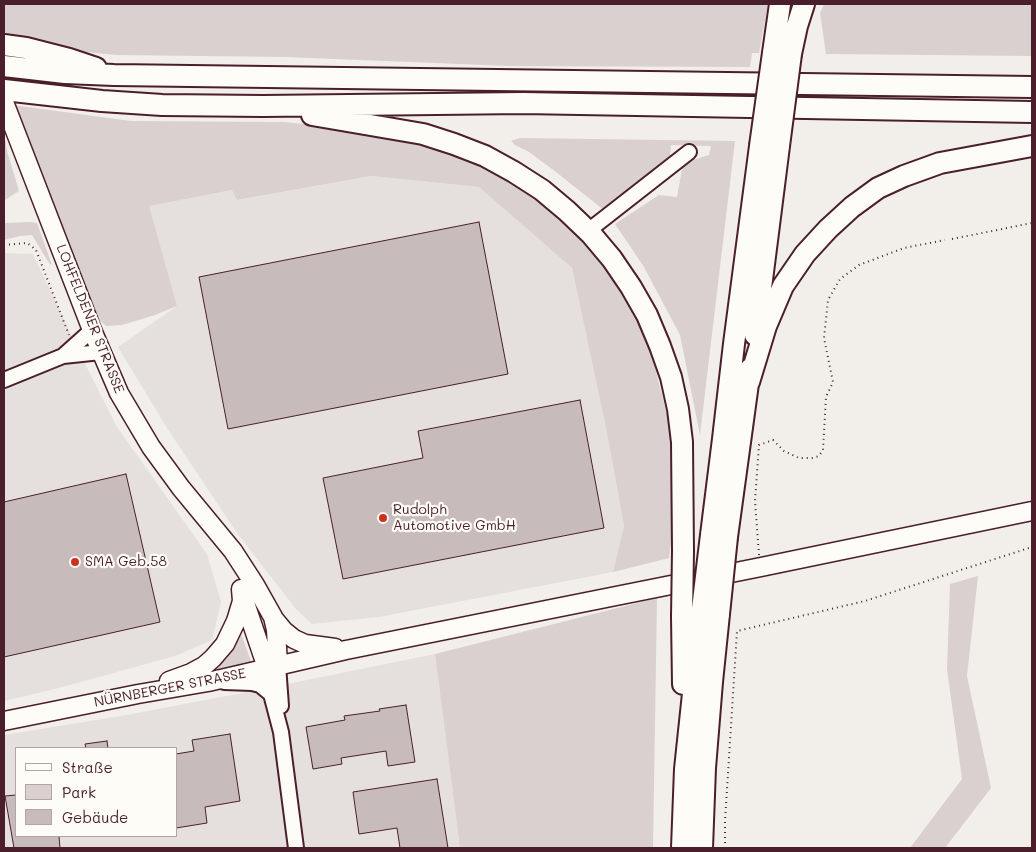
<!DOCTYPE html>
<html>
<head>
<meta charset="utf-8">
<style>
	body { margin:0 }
	#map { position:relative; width:1036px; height:852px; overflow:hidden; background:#f2efeb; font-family:Mali,sans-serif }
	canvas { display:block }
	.frame { position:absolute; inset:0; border:5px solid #4a1f2b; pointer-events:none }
	.legend { position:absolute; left:15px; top:747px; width:162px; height:90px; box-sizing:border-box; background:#fdfcf7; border:1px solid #b5a4a5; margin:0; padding:6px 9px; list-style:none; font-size:15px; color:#4a1f2b }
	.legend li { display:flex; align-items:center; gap:10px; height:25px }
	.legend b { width:25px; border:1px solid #b5a4a5 }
</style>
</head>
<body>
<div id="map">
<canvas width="1036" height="852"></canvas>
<div class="frame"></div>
<ul class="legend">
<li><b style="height:6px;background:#fdfcf7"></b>Straße</li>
<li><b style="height:14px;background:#d9d0cf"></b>Park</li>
<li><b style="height:14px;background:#c8bbbb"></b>Gebäude</li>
</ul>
</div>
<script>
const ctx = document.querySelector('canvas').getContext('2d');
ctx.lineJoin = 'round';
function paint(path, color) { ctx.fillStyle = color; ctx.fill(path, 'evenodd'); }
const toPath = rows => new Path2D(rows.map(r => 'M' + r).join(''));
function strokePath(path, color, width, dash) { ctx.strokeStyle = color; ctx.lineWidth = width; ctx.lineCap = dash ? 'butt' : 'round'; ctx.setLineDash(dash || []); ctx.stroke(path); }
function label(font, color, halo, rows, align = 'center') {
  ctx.font = font + ' Mali,sans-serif'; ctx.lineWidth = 4.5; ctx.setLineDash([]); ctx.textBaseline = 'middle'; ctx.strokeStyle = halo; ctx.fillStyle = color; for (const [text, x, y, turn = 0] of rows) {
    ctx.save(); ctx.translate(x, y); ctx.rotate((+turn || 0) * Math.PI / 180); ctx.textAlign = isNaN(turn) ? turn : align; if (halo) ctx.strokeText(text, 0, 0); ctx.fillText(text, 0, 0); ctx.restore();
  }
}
paint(toPath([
	[371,176,479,187,572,268,607,433,624,526,613,572,379,617,312,624,296,609,237,533,167,428,118,347,177,306,148,206,232,190,238,200],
	[4,253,33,254,80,354,117,427,207,554,221,602,212,640,175,656,59,688,4,701],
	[435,654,460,848,4,848,4,735,121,716,248,692],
	[16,748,176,748,176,836,16,836]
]), '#e5dfdd');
paint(toPath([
	[4,4,768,4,759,53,752,53,750,67,510,66,284,57,117,55,65,50,40,41,4,34],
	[824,4,1032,4,1032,56,826,54,820,13],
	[12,105,131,121,284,122,395,133,468,154,574,221,613,271,646,332,672,435,675,509,669,558,613,572,624,526,607,433,572,268,479,187,371,176,237,200,232,190,149,206,177,306,155,315,122,325,106,326,97,318],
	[4,131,7,151,19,191,5,200,4,203],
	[520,138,735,141,700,435,680,335,644,267,615,224,659,195,677,197,683,163,709,155,711,146,671,145,670,159,605,211,556,172,529,152,515,145,511,141],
	[31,222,37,223,52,265,49,263,32,235,20,236,4,240,4,223],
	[978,576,967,676,991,788,945,848,910,848,962,779,947,669,950,584],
	[246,583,269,619,270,653],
	[657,598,653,848,460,848,435,654],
	[237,630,241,634,252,664,202,674]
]), '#d9d0cf');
const building = toPath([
	[479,222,508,374,228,429,199,277,479,222],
	[580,400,604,528,343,579,323,478,423,458,418,431,580,400],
	[126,474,160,622,4,657,4,502,126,474],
	[406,705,415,762,388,766,386,751,341,758,342,764,313,769,306,727,345,720,344,716,380,711,379,709,406,705],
	[230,734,240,801,205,807,207,823,176,828,176,754,194,751,192,740,230,734],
	[107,741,108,748,86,748,85,744,107,741],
	[437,779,448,848,400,848,397,828,359,834,353,792,437,779],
	[16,795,16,836,59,836,60,848,14,848,5,796,16,795]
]);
paint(building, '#c8bbbb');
strokePath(building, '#4a1f2b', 1);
const minor = toPath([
	[588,231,689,152],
	[63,356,92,330],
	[4,380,63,356,101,352],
	[278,665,281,706],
	[267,668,271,694,281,732,296,848],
	[224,682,252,683,260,685,271,694]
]);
const major = toPath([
	[4,102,92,330,119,393,151,447,181,488,233,551,255,585,273,617,276,630,278,665],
	[243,597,267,668],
	[274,619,284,631,294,639,305,644,335,648],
	[169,681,191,673,204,666,213,658,225,644,236,621,242,601,241,589],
	[4,721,138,694,208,682,346,650,761,567,1032,511]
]);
const highway = toPath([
	[4,45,26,48,69,59,96,68],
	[773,53,780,4],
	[791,54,797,26,804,4],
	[4,66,65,73,114,75,1032,87],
	[4,90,102,101,162,105,263,106,523,103,1032,112],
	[312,115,423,134,454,144,485,156,514,172,542,190,567,211,591,234,612,259,631,287,647,315,660,346,671,377,678,409,682,442,683,551],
	[755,335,779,146],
	[749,382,766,326,783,286,805,254,828,229,852,207,878,188,904,176,940,163,1032,146],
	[711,535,723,439,734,344,760,146],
	[727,537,750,369],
	[682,617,683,684],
	[682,848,685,769,701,618],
	[702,848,705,768,712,682,719,614]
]);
strokePath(minor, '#4a1f2b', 18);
strokePath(major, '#4a1f2b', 21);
strokePath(highway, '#4a1f2b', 24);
strokePath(toPath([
	[952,239,1032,223],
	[4,245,27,243,30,245,36,250,69,335],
	[759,555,755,501,759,445,773,440,784,451,799,458,813,458,819,456,823,450,826,397,833,382,824,338,828,300,840,279,859,265,904,248,945,240],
	[725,848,725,821,737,631,865,601,1032,547]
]), '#4a1f2b', 2, [1, 4]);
strokePath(minor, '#fdfcf7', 14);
strokePath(major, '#fdfcf7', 18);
strokePath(highway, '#fdfcf7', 20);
const highwayBridge = toPath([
	[760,146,773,53],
	[779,146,791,54],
	[719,614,727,537],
	[682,617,683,551],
	[701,618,711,535]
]);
strokePath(highwayBridge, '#4a1f2b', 24, []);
strokePath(highwayBridge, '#fdfcf7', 20);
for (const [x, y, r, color] of [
	[383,518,5,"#c8321e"],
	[75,562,5,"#c8321e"]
]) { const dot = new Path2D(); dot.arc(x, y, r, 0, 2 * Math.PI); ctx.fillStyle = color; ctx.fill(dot); strokePath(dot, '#fdfcf7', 2); }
label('14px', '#4a1f2b', '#fdfcf7', [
	["LOHFELDENER STRASSE",90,319,68],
	["NÜRNBERGER STRASSE",170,688,-11]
]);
label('14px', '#4a1f2b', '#fdfcf7', [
	["Rudolph",393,510],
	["Automotive GmbH",393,526],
	["SMA Geb.58",85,562]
], 'left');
</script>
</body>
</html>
